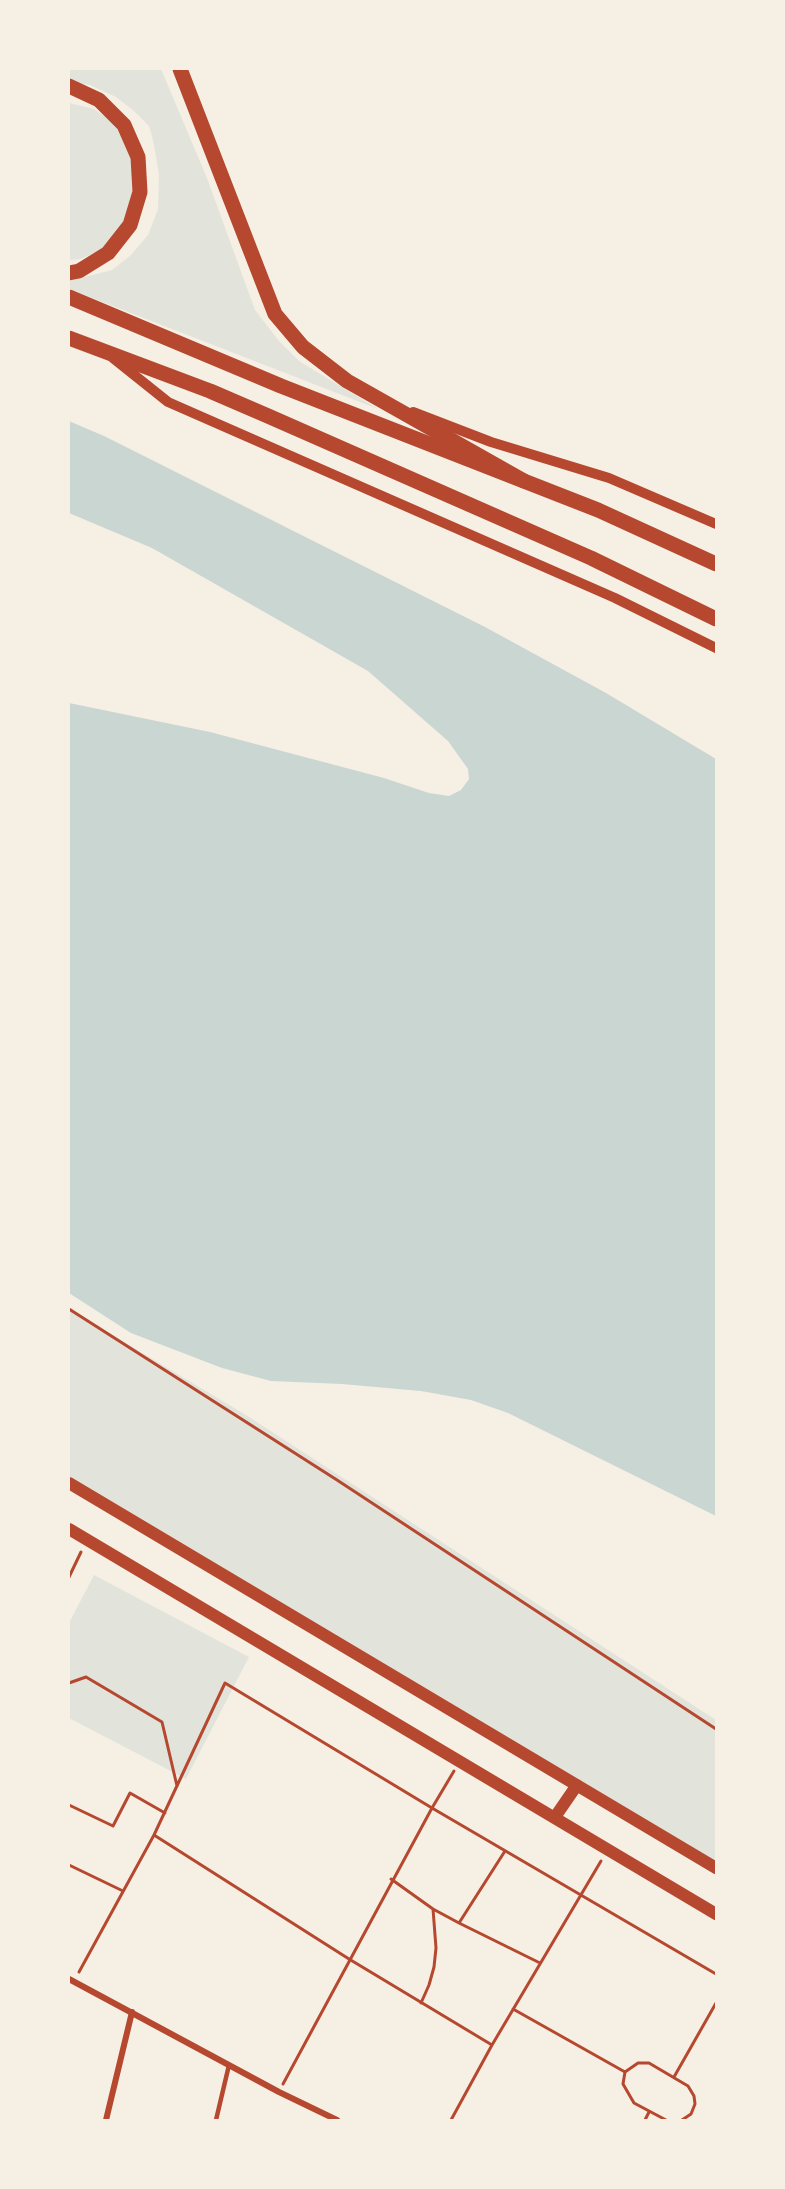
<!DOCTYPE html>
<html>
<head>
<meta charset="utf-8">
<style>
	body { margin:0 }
	#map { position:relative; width:785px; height:2189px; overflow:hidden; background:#f6efe4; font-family:"Fira Sans Condensed",sans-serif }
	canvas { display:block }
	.frame { position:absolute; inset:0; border:70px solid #f6efe4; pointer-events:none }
</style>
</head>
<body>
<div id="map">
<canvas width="785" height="2189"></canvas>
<div class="frame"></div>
</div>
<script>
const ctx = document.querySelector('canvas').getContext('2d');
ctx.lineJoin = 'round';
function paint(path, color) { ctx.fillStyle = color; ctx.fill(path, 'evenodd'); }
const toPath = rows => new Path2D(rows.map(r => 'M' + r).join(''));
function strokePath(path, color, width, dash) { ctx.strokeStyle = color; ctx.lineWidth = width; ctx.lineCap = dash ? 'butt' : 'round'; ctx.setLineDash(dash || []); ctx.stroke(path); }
paint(toPath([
	[69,69,161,69,207,178,255,310,279,341,299,361,378,409,69,289,69,281,112,270,131,255,148,235,158,209,159,174,153,140,149,126,133,110,116,97,90,85,69,82],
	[69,103,94,109,113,122,127,137,138,165,133,211,101,250,81,259,69,260],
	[69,1309,246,1415,716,1720,716,1868,69,1484],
	[94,1575,249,1657,186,1779,69,1718,69,1623]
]), '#e2e4dc');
paint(toPath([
	[69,421,104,436,485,627,606,693,716,759,716,1516,508,1413,471,1400,421,1391,342,1384,271,1381,222,1368,131,1333,69,1293,69,703,210,732,384,778,429,793,449,796,461,790,469,779,468,769,448,741,368,671,152,548,69,513]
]), '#c9d6d2');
strokePath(toPath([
	[69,1309,337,1480,716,1729],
	[69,1577,81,1552],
	[69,1683,86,1677,162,1722,177,1786],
	[69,1805,113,1826,130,1793,165,1813],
	[154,1835,225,1683,432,1808,454,1771],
	[69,1865,123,1891],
	[391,1879,433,1909,459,1923,540,1963],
	[459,1923,505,1851],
	[79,1972,154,1835,349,1959,492,2045],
	[421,2003,429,1985,434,1967,436,1948,433,1909],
	[513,2009,625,2072],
	[674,2077,716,2003],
	[283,2084,432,1808,716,1974],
	[451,2120,492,2045,601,1861],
	[645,2120,649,2112],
	[666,2120,634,2103,623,2084,625,2072,638,2063,649,2063,688,2086,694,2096,695,2104,691,2114,682,2120]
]), '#b5482f', 3);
strokePath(toPath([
	[216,2120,229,2065]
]), '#b5482f', 4.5);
strokePath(toPath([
	[69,1979,279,2092,337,2120],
	[106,2120,132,2012]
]), '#b5482f', 6);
strokePath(toPath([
	[113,358,168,402,615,598,716,648],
	[413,412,491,442,609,478,716,524]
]), '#b5482f', 10);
strokePath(toPath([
	[69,1483,716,1868],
	[69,1529,716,1914],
	[555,1817,577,1785]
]), '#b5482f', 12);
strokePath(toPath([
	[69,297,281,386,598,510,716,564],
	[69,338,210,391,268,416,591,558,716,619]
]), '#b5482f', 15);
strokePath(toPath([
	[180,69,275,314,303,347,347,381,524,481],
	[69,86,99,100,124,125,138,157,140,192,130,225,108,253,79,271,69,273]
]), '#b5482f', 15);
</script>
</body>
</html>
